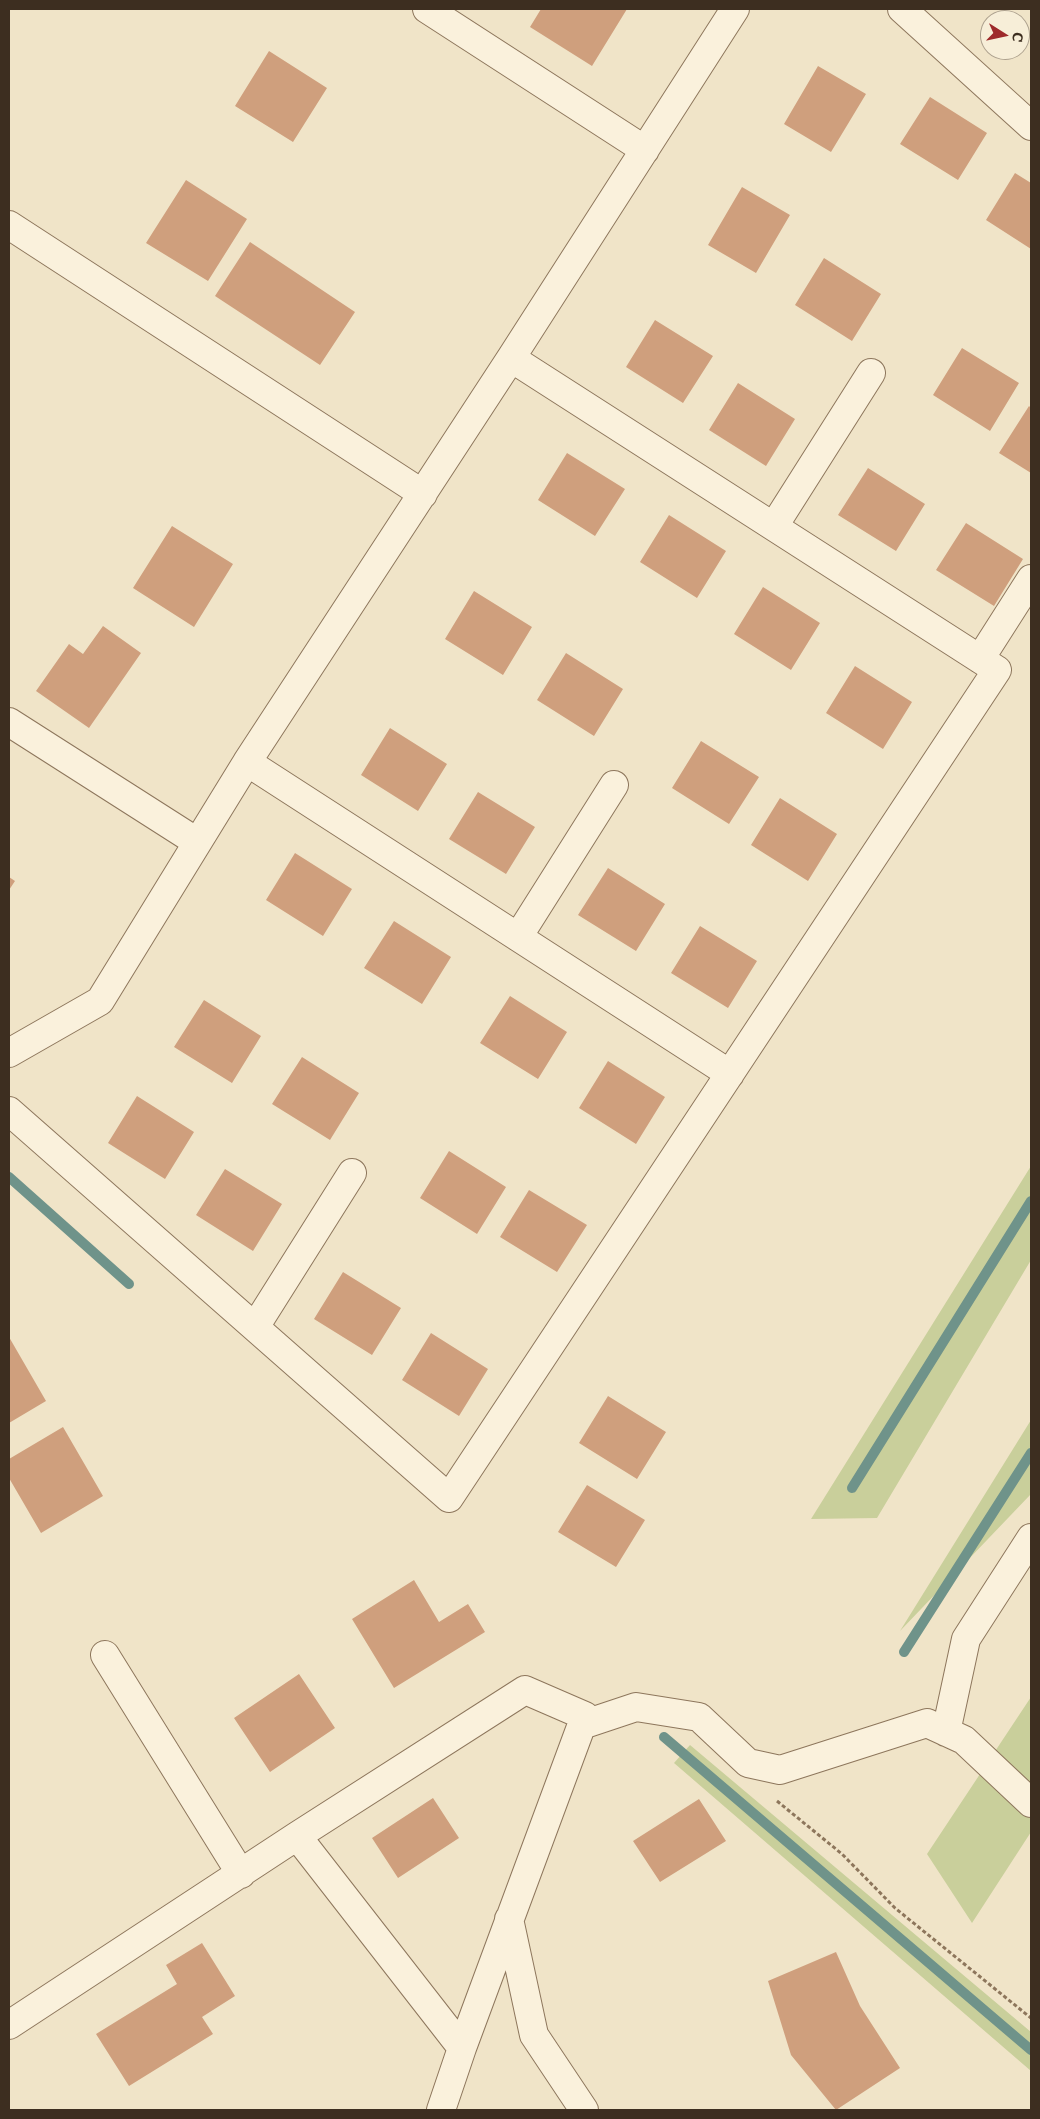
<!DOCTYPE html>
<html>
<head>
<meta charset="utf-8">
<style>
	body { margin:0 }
	#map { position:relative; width:1040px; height:2119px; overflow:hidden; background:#f0e4c8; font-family:Literata,serif }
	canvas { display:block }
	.frame { position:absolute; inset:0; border:10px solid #3d2e20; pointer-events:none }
	.north { position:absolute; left:980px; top:10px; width:50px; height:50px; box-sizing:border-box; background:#f7eed8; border:1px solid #ada18e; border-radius:50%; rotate:100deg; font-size:14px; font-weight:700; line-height:20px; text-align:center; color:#3d2e20 }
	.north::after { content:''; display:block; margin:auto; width:18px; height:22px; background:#9e2a2b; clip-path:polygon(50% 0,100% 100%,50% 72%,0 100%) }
</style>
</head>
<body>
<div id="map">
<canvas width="1040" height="2119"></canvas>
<div class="frame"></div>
<div class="north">С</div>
</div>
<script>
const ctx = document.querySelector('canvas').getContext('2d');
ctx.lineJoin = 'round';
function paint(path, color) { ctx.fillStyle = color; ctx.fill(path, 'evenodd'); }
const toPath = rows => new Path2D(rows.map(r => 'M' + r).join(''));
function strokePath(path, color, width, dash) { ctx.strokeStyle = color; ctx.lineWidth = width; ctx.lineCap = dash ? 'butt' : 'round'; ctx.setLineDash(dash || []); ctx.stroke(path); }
paint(toPath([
	[1031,1166,1031,1260,877,1518,811,1519],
	[1031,1420,1031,1494,900,1631],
	[1031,1697,1031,1832,972,1923,927,1854],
	[690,1745,1031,2032,1031,2071,674,1763]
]), '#c9cf9b');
strokePath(toPath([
	[9,1177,129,1284],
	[852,1488,1031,1201],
	[904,1652,1031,1453],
	[664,1737,1031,2050]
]), '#6f938a', 10);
paint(toPath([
	[541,9,627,9,592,66,530,27],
	[269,51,327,88,293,142,235,106],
	[818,66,866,94,831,152,784,124],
	[930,97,987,133,958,180,900,144],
	[1015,173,1031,183,1031,249,986,220],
	[186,180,247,219,208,281,146,243],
	[742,187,790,215,756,273,708,245],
	[250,242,355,312,320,365,215,296],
	[824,258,881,294,852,341,795,305],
	[655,320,713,356,683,403,626,367],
	[962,348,1019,383,990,431,933,395],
	[738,383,795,419,766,466,709,430],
	[1029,406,1031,408,1031,473,999,453],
	[567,453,625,489,595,536,538,500],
	[868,468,925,504,896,551,838,515],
	[669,515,726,551,697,598,640,562],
	[966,523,1023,559,994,606,936,570],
	[172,526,233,564,194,627,133,588],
	[763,587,820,623,791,670,734,634],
	[474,591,532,627,503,675,445,639],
	[103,626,141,653,89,728,36,691,69,644,83,654],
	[566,653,623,689,594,736,537,700],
	[855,666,912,702,883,749,826,713],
	[390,728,447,764,418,811,361,775],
	[701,741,759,777,729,824,672,788],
	[478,792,535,827,506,874,449,839],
	[780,798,837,834,808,881,751,845],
	[295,853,352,889,323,936,266,900],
	[608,868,665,904,636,951,578,915],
	[9,877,15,881,9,890],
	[394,921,451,957,422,1004,364,968],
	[700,926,757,961,728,1008,671,973],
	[510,996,567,1032,538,1079,480,1043],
	[204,1000,261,1036,232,1083,174,1047],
	[302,1057,359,1093,330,1140,272,1104],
	[608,1061,665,1097,636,1144,579,1108],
	[137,1096,194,1132,165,1179,108,1143],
	[449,1151,506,1187,477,1234,420,1198],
	[225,1169,282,1204,253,1251,196,1215],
	[529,1190,587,1225,557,1272,500,1237],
	[343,1272,401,1308,372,1355,314,1319],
	[431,1333,488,1369,459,1416,402,1380],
	[9,1337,46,1401,9,1423],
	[608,1396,666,1432,637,1479,579,1443],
	[63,1427,103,1496,41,1533,9,1478,9,1459],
	[587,1485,645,1520,616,1567,558,1532],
	[414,1580,439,1622,468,1604,485,1632,394,1688,352,1619],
	[299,1674,335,1728,270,1772,234,1718],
	[433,1798,459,1838,398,1878,372,1838],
	[699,1799,726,1841,660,1882,633,1841],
	[202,1943,235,1996,202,2017,213,2034,129,2086,96,2034,177,1984,166,1965],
	[836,1952,860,2006,900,2068,836,2110,791,2055,768,1981]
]), '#cf9f7d');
const minor = toPath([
	[427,9,645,150],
	[902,9,1031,126],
	[9,225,423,494],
	[774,526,871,373],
	[980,659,1031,579],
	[9,722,197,842],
	[247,762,730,1074],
	[518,937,614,785],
	[9,1053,100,1001,247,762,511,358,735,9],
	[9,1111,449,1498,997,670,511,358],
	[255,1327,352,1173],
	[105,1655,241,1874],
	[582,1725,636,1707,699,1717,748,1763,780,1770,927,1723,964,1740,1031,1803],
	[946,1732,966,1639,1031,1538],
	[297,1836,462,2048,441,2110],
	[509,1919,534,2035,584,2110],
	[9,2025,297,1836,525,1690,585,1716,462,2048]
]);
strokePath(minor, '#8d765c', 30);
strokePath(toPath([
	[777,1801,842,1854,895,1908,1031,2018]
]), '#8d765c', 3, [4, 2.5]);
strokePath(minor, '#faf1dc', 28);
</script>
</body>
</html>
